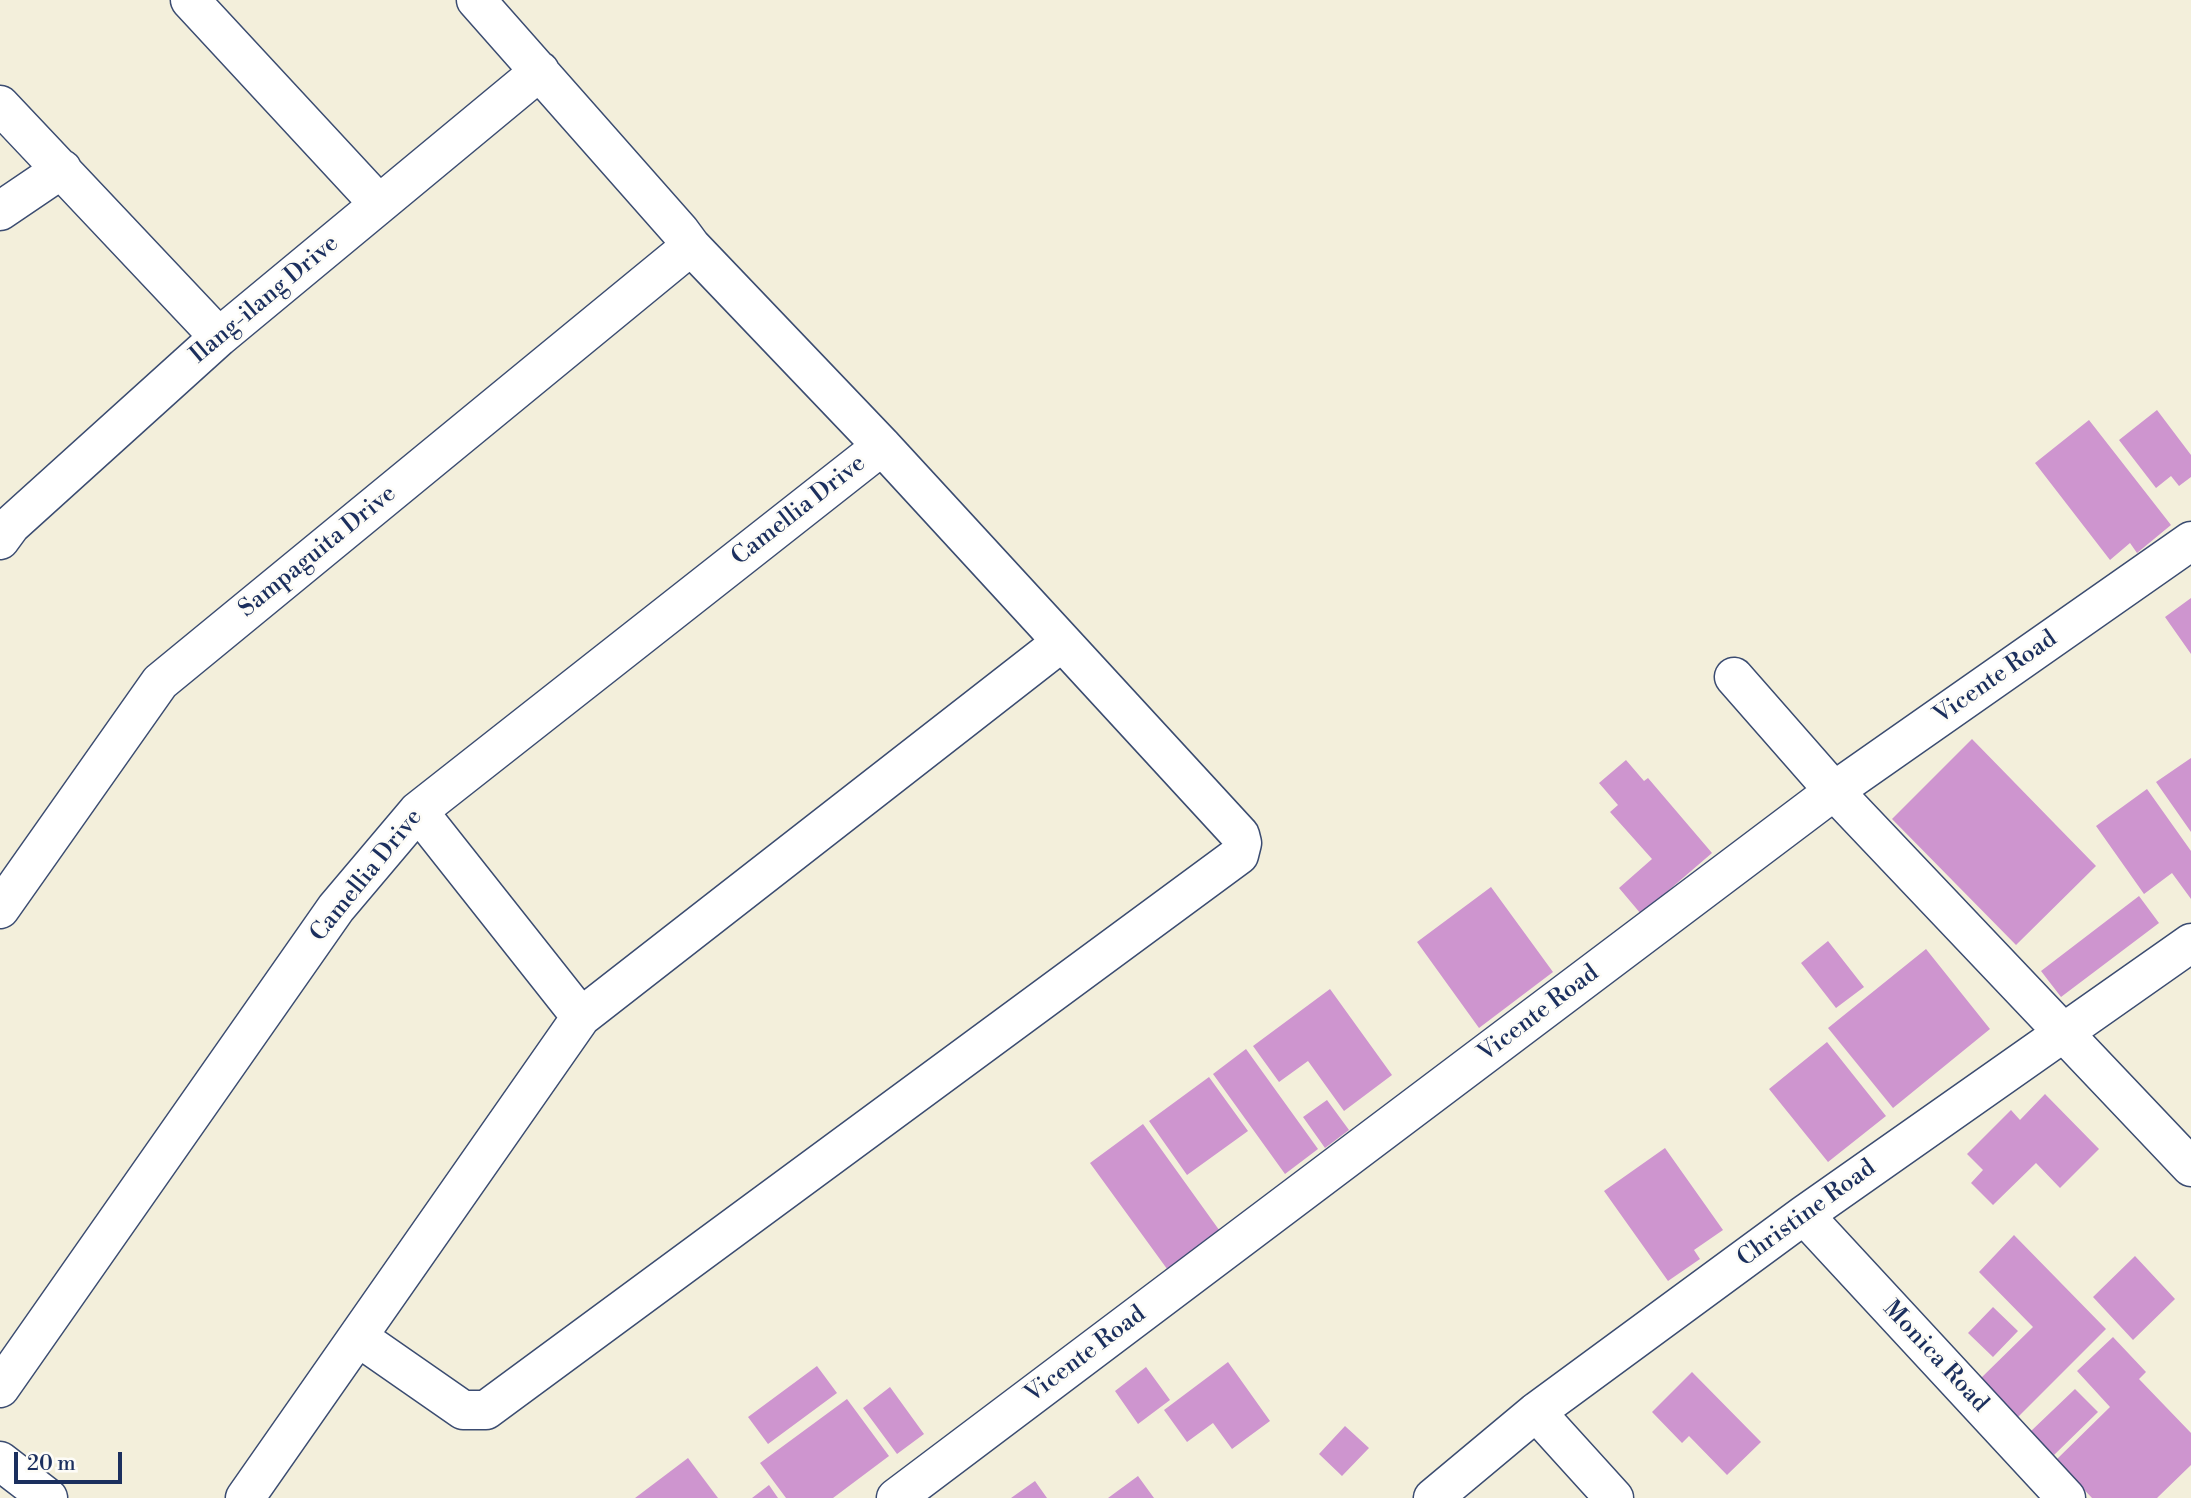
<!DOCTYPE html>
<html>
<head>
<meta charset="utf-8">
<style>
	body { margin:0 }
	#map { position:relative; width:2191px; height:1498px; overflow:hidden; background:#f3efdb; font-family:"Libre Bodoni",serif }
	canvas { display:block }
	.scale { position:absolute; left:14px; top:1452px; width:108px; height:32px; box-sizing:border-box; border:4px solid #1b2f5e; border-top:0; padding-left:9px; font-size:21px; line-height:24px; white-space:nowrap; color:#1b2f5e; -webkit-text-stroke:5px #fdfcf7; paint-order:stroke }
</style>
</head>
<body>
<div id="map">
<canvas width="2191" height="1498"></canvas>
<div class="scale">20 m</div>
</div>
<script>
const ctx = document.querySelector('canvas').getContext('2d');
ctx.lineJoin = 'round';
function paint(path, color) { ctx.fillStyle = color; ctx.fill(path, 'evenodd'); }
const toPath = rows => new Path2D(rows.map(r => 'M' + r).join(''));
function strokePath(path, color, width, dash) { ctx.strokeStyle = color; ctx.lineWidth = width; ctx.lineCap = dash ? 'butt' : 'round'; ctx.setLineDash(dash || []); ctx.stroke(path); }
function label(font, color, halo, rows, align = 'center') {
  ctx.font = font + ' "Libre Bodoni",serif'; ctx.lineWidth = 5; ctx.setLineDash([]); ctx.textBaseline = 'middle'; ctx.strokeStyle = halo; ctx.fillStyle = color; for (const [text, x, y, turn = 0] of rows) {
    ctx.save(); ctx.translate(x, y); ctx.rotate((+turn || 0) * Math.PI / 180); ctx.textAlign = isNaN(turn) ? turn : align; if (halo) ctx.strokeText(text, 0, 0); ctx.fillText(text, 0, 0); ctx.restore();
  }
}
paint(toPath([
	[2157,410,2191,455,2191,477,2179,486,2171,476,2156,488,2119,440],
	[2089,420,2171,525,2137,553,2130,543,2110,560,2035,463],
	[2191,598,2191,654,2165,617],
	[1972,739,2096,866,2016,945,1892,819],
	[2191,758,2191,832,2156,782],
	[1626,760,1644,781,1648,778,1712,853,1641,914,1619,888,1652,859,1610,812,1618,805,1599,783],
	[2147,789,2191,851,2191,899,2172,873,2144,894,2096,826],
	[1491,887,1553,972,1479,1028,1417,942],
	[2139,896,2159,923,2061,997,2041,971],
	[1828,941,1864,987,1836,1008,1801,963],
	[1926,949,1990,1029,1893,1108,1828,1028],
	[1330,989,1392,1075,1344,1111,1308,1061,1279,1082,1253,1046],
	[1827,1042,1886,1116,1828,1162,1769,1089],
	[1246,1049,1318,1149,1285,1174,1213,1074],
	[1209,1077,1248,1131,1187,1175,1149,1121],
	[2045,1094,2099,1149,2060,1188,2036,1163,1993,1205,1971,1183,1983,1170,1967,1154,2011,1110,2020,1120],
	[1327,1100,1349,1130,1325,1148,1303,1117],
	[1143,1124,1222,1234,1170,1273,1090,1163],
	[1665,1148,1723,1230,1694,1250,1700,1259,1668,1281,1604,1191],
	[2014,1235,2106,1329,2016,1419,1979,1380,2033,1327,1979,1272],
	[2135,1256,2175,1299,2133,1340,2093,1297],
	[1993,1307,2018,1331,1993,1357,1968,1333],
	[2113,1337,2146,1372,2139,1379,2191,1433,2191,1465,2157,1498,2092,1498,2056,1460,2110,1407,2077,1371],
	[1228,1362,1270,1421,1232,1449,1213,1423,1187,1442,1164,1410],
	[817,1366,837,1393,768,1444,748,1417],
	[1146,1367,1170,1400,1138,1424,1115,1391],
	[1692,1372,1761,1442,1727,1475,1689,1436,1682,1443,1652,1412],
	[890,1387,924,1434,897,1454,863,1408],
	[2075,1389,2098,1412,2053,1456,2030,1432],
	[847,1399,889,1456,833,1498,786,1498,760,1463],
	[1345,1426,1369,1448,1342,1476,1319,1454],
	[688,1458,718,1498,635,1498],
	[1138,1476,1154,1498,1108,1498],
	[1035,1481,1047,1498,1011,1498],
	[769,1485,778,1498,752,1498]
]), '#ce95cf');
const street = toPath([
	[190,0,379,204],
	[0,105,219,337],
	[0,211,62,169],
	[0,540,11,525,219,337,540,71],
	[1734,677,1834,791,2191,1167],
	[418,811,581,1017],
	[0,909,160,682,691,246],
	[1804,1215,2066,1498],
	[358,1337,463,1410,486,1410,1239,855,1242,843,1240,835,882,446,691,246,680,231,476,0],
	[0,1388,336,908,418,811,882,446],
	[1536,1412,1614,1498],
	[0,1461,48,1498],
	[245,1498,581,1017,1062,642],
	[896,1498,1834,791,2191,541],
	[1433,1498,1536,1412,1804,1215,2191,943]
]);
strokePath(street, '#3b4c71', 41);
strokePath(street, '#fff', 38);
label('24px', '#1b2f5e', '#fdfcf7', [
	["Ilang-ilang Drive",265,300,-40],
	["Camellia Drive",799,511,-38],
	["Sampaguita Drive",318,552,-39],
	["Vicente Road",1996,678,-35],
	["Camellia Drive",367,876,-51],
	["Vicente Road",1539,1014,-37],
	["Christine Road",1807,1214,-36],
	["Vicente Road",1086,1355,-37],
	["Monica Road",1935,1357,47]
]);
</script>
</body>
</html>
